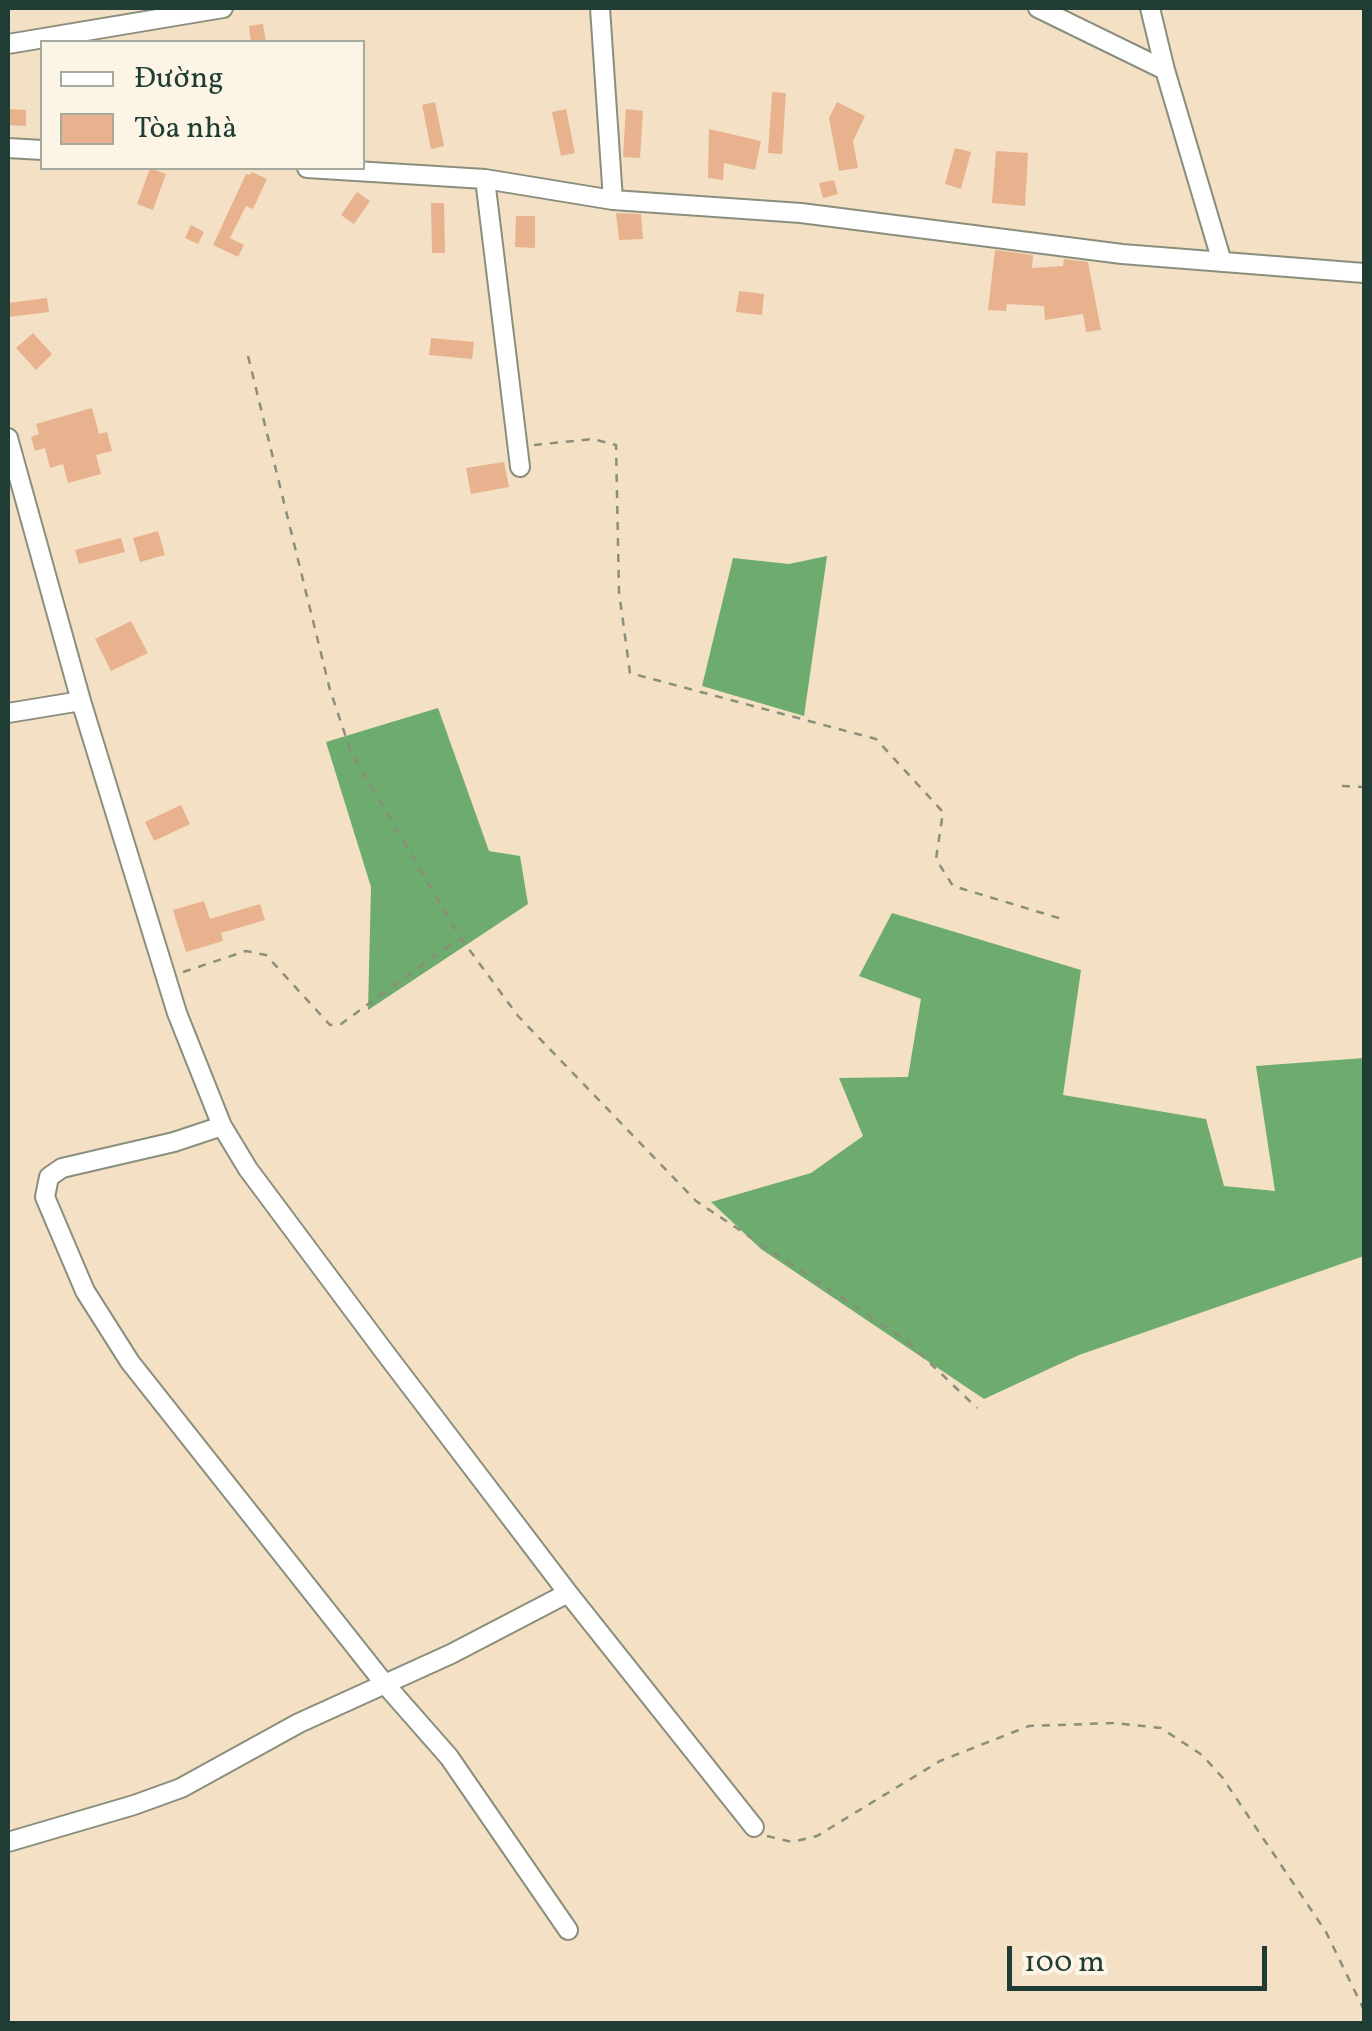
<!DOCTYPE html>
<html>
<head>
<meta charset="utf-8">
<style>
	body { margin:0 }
	#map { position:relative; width:1372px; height:2031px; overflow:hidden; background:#f4e0c4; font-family:Vollkorn,serif }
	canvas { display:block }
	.frame { position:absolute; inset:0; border:10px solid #1f3d34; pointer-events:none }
	.legend { position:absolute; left:40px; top:40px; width:325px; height:130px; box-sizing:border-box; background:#fcf5e5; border:2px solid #a4ab9e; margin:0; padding:12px 18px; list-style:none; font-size:30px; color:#1f3d34 }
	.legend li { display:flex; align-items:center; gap:20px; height:50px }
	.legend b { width:50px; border:2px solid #a4ab9e }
	.scale { position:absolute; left:1007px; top:1946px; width:260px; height:45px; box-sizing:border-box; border:5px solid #1f3d34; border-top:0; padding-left:12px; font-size:30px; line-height:35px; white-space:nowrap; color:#1f3d34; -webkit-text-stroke:8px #fcf5e5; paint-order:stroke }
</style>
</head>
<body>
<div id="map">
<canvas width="1372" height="2031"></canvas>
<div class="frame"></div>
<ul class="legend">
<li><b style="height:12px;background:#fff"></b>Đường</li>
<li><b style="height:28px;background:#e8b28e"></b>Tòa nhà</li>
</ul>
<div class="scale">100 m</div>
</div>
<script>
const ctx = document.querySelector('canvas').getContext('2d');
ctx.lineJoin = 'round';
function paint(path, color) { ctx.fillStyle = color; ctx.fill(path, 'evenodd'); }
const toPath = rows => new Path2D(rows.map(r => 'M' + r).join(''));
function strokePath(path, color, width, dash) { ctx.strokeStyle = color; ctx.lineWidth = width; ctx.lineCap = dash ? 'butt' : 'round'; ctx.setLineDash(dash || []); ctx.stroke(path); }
paint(toPath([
	[827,556,804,716,702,686,733,558,789,564],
	[438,708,489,851,520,856,528,904,368,1010,371,887,326,742],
	[892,913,1081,970,1063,1095,1206,1119,1224,1186,1275,1191,1256,1066,1364,1058,1364,1256,1079,1355,984,1399,761,1249,711,1202,811,1173,863,1136,839,1078,908,1077,921,999,859,976]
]), '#6dac6e');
paint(toPath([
	[263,24,266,42,251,42,249,26],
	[772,92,786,93,782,154,768,153],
	[435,102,444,146,431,149,422,105],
	[837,102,865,116,853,141,858,168,839,171,829,118],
	[8,109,26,110,26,126,8,125],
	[566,109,575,153,561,156,552,112],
	[626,109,643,111,640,158,623,157],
	[709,129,761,141,755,170,724,163,723,180,708,178],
	[955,148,971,152,961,189,945,184],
	[996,151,1028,153,1025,206,992,203],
	[150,168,166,174,153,210,137,204],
	[252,172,267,179,253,209,246,206,230,238,244,245,238,257,213,245,246,174,250,175],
	[834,180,838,194,823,198,819,183],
	[357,192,370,201,354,224,341,215],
	[431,203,444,203,445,253,432,253],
	[616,213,641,214,643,239,619,240],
	[516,216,535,216,535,248,515,247],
	[191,225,204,232,198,244,185,238],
	[995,250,1033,255,1032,268,1063,266,1064,259,1088,262,1101,330,1086,332,1083,314,1045,320,1044,306,1007,304,1006,311,988,310],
	[739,291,764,294,762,315,736,312],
	[47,298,49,312,8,317,8,303],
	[33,333,52,354,36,370,16,348],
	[431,338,474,342,472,359,429,355],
	[92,408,99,434,107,432,112,451,96,455,101,474,68,483,63,464,50,468,45,448,35,451,31,437,39,434,36,424],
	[504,462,509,487,471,494,466,468],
	[158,531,165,555,140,562,133,538],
	[121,538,125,552,79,564,75,550],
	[131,621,148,653,111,671,95,639],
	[181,805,190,824,154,841,145,822],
	[204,901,210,919,260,904,265,920,221,933,223,941,186,952,173,910]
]), '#e8b28e');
const minor = toPath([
	[600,8,613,200],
	[1038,8,1165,70],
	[1150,8,1165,70,1222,262],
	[8,44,223,8],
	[8,148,42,150],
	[307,168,485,179,613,200,801,213,1122,254,1364,273],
	[485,179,520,467],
	[8,438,81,701,177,1013,222,1126,248,1169,383,1350,568,1593,754,1827],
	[8,713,81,701],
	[222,1126,174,1142,62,1168,49,1177,45,1197,85,1291,130,1362,384,1683,449,1757,568,1930],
	[8,1842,134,1805,181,1788,299,1723,451,1654,568,1593]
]);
strokePath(minor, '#8a8e7c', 22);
strokePath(toPath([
	[248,356,330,690,351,752,460,937,518,1016,696,1201,908,1342,977,1408],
	[534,445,593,439,616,445,619,592,630,673,876,739,943,812,936,859,953,886,1062,919],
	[1342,786,1364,787],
	[183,972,246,951,266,955,330,1025,341,1024,458,939],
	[767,1836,792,1842,817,1836,940,1761,1029,1726,1114,1723,1161,1728,1202,1755,1222,1777,1326,1932,1364,2010]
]), '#8a8e7c', 2.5, [8, 8]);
strokePath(minor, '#fff', 18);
</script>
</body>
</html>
